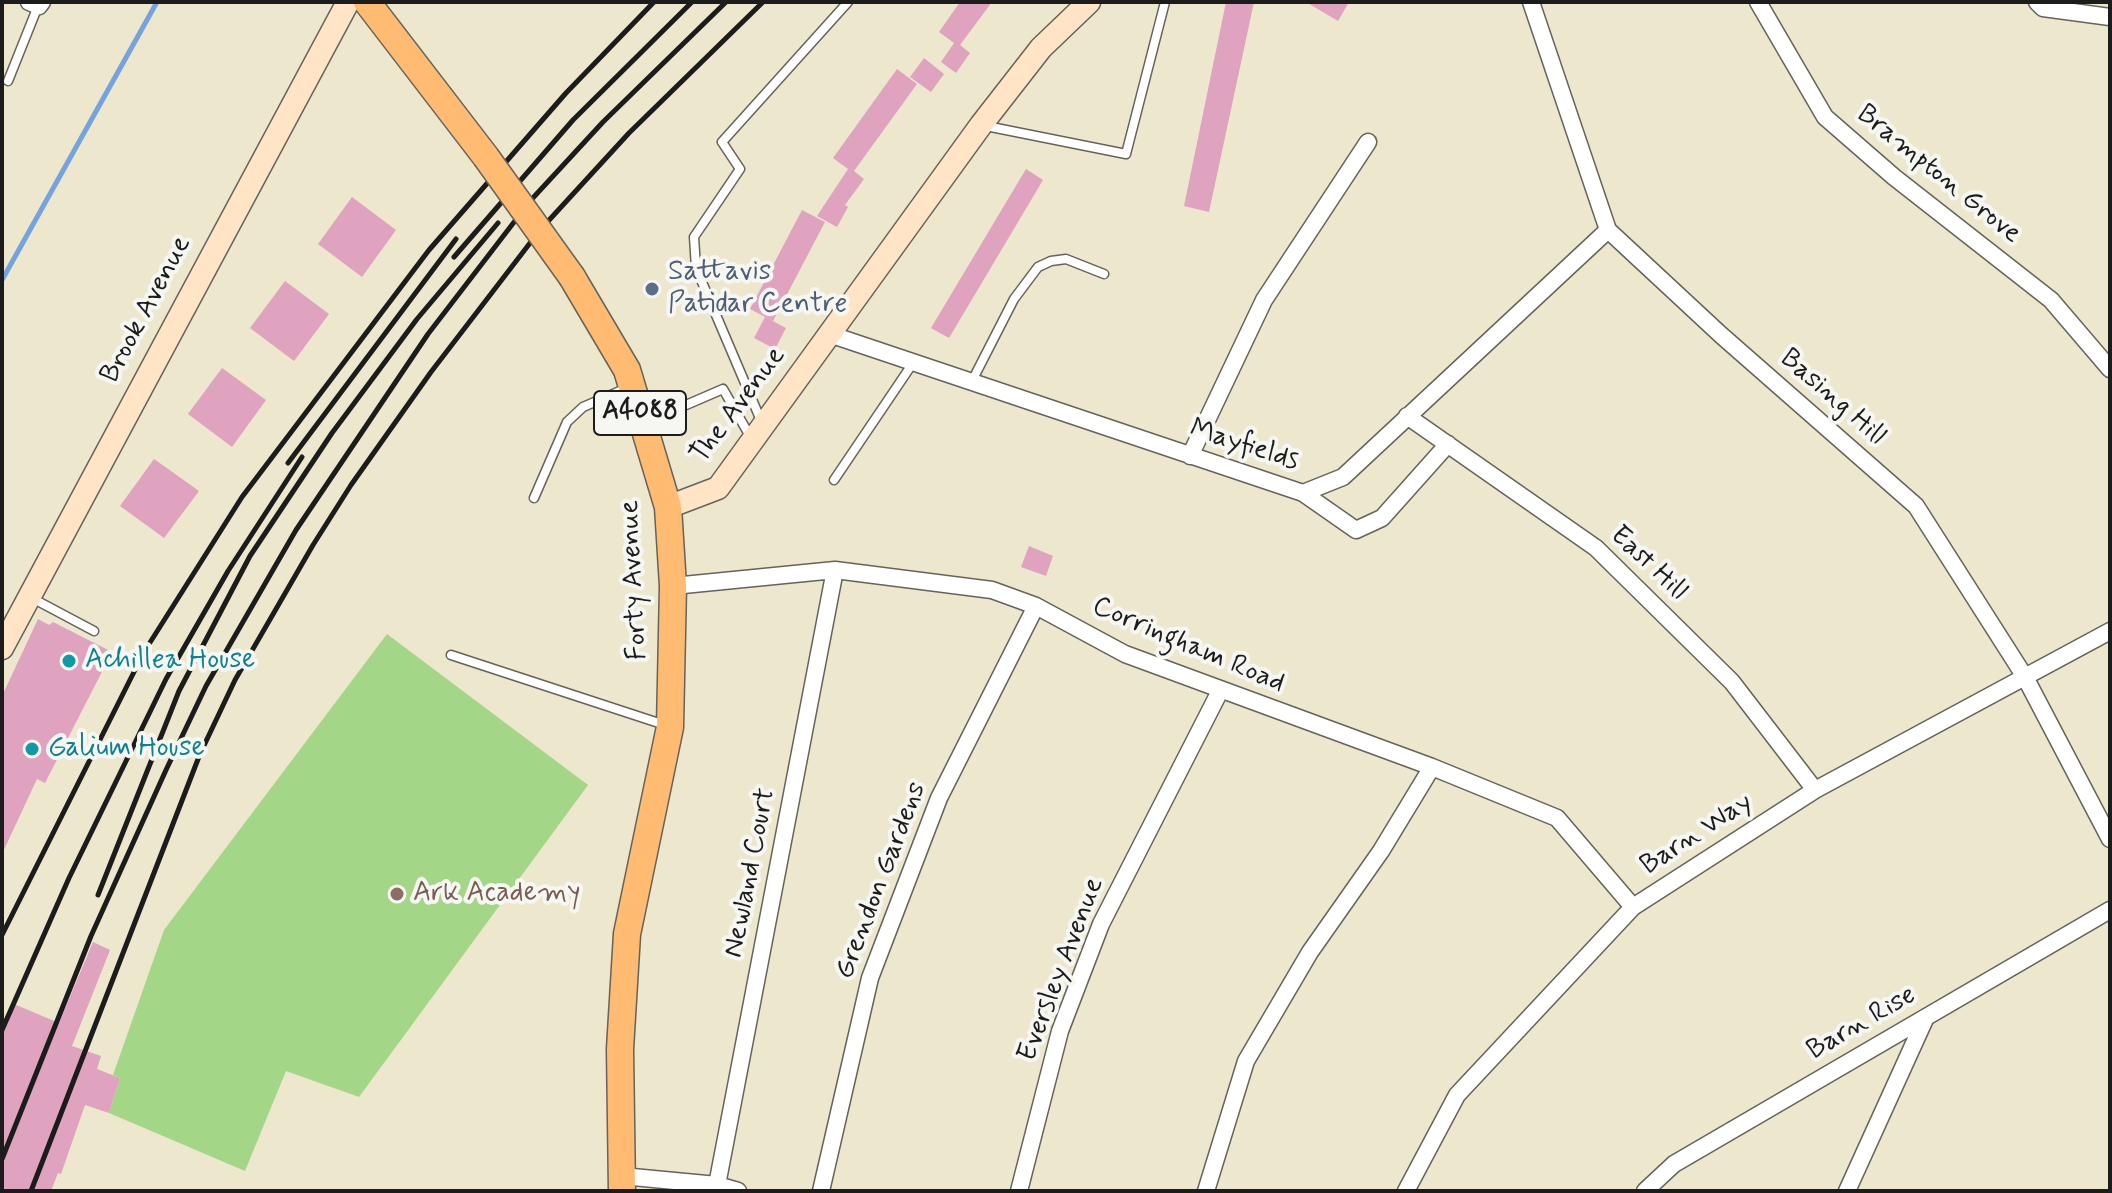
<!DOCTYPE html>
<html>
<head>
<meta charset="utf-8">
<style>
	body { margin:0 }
	#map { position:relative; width:2112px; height:1193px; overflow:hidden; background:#ede7cd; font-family:Mynerve,sans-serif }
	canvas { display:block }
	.frame { position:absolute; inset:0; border:4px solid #1c1c1c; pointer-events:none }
</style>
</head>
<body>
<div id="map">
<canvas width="2112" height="1193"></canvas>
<div class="frame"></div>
</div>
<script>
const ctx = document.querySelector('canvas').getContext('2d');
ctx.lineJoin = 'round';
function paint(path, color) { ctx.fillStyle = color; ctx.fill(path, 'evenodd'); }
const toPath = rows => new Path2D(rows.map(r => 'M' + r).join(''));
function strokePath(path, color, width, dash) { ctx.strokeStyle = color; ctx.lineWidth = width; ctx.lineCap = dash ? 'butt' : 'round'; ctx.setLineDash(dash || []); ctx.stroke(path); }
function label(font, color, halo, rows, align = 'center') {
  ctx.font = font + ' Mynerve,sans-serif'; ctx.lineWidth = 8; ctx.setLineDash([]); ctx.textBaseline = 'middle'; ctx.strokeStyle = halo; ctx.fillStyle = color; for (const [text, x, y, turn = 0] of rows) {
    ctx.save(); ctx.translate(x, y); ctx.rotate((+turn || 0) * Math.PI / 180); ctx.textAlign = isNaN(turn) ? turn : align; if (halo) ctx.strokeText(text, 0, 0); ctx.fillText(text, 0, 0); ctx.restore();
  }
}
paint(toPath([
	[387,634,588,785,359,1097,286,1071,245,1171,109,1113,120,1078,113,1075,164,930]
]), '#a3d787');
strokePath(toPath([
	[2,280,157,2]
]), '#74a3dd', 5);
paint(toPath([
	[960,2,992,2,960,45,970,53,956,73,941,62,954,43,939,32],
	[1226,2,1254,2,1209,212,1184,206],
	[1306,2,1349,2,1338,21],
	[924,58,944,74,931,92,910,77],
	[897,69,917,84,854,171,864,179,845,205,848,207,837,227,817,216,848,169,833,158],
	[1026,169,1043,180,949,338,931,328],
	[352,197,396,230,362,277,318,244],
	[802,210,825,222,773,321,750,309],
	[285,281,329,314,294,361,250,328],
	[765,317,786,328,775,349,754,338],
	[222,368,266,400,232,447,188,414],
	[154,459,199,491,164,538,120,506],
	[1029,546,1053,556,1046,576,1021,567],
	[38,619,49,625,53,622,110,651,110,656,45,783,37,779,2,854,2,696],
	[93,942,110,950,72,1046,101,1056,97,1069,120,1078,109,1113,85,1105,61,1174,58,1173,51,1191,2,1191,2,1033,14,1004,59,1023]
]), '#dfa2bf');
const lane = toPath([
	[8,81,38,6],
	[986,126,1126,154,1165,2],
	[972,381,1014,299,1038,267,1051,261,1066,259,1104,274],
	[686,405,723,389,751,438],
	[762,423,696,268,694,237,740,169,722,142,848,2],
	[834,480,913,363],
	[534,498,567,422,583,407,627,388],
	[30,597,94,631],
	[451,655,665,725]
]);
const street = toPath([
	[29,2,39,6,42,2],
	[1531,2,1608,230,1721,335,1916,506,2025,677,2110,839],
	[1758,2,1825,117,1894,177,2051,300,2110,369],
	[2037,2,2043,8,2110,17],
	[829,334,1303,493,1343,477,1608,230],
	[1407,416,1596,548,1732,682,1815,790],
	[1190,456,1264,300,1368,142],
	[1303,493,1356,530,1382,518,1448,444],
	[673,586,835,570,992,590,1036,606,1125,654,1432,767,1557,818,1633,907],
	[622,1176,717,1185,738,1191],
	[717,1185,835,570],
	[821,1191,870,978,939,798,1036,606],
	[1019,1191,1060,1031,1101,924,1220,691],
	[1206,1191,1246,1061,1310,952,1381,851,1432,767],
	[1406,1191,1457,1095,1633,907,1815,790,2110,631],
	[1645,1191,1674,1164,2110,910],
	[1847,1191,1926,1017]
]);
const secondary = toPath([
	[668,507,718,488,981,125,1041,48,1089,2],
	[2,648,348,2]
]);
const primary = toPath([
	[367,2,486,157],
	[572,277,627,370,668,507,673,586,670,727,627,934,620,1049,622,1191]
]);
strokePath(lane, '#65635a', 11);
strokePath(street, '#65635a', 19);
strokePath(secondary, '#65635a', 25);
strokePath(primary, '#65635a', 29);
strokePath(lane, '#fff', 8);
strokePath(street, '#fff', 16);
strokePath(secondary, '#ffe4c6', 22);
strokePath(primary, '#ffbb71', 26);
strokePath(toPath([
	[454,257,573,120,692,2],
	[288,463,456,239],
	[98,895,179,691,250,556,332,433,417,319,498,223],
	[2,935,144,652,242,497,429,250,566,93,654,2],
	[2,1030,69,878,166,679,228,571,302,457],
	[2,1159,91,936,166,770,206,686,296,530,428,334,531,200,603,122,726,2],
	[31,1191,200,754,235,680,313,545,351,485,431,372,540,230,629,133,763,2]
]), '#1c1c1c', 5);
const primaryBridge = toPath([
	[486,157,572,277]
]);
strokePath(primaryBridge, '#65635a', 29, []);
strokePath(primaryBridge, '#ffbb71', 26);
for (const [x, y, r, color] of [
	[652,289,8,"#5c6f8a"],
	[69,661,8,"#0f9aa8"],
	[32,749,8,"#0f9aa8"],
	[397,894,8,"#8d6e63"]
]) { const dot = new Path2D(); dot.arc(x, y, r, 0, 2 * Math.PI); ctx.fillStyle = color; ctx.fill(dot); strokePath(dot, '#f6f6f2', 3); }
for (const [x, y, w] of [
	[640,413,92]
]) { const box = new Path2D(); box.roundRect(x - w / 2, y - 22, w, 44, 6); ctx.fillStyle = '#f6f6f2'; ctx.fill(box); strokePath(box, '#1c1c1c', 2); }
label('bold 26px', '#1c1c1c', null, [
	["A4088",640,413]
]);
label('28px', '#1c1c1c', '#f6f6f2', [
	["Brampton Grove",1938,175,39],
	["Brook Avenue",147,310,-62],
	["Basing Hill",1832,398,41],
	["The Avenue",739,406,-53],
	["Mayfields",1244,446,18],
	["East Hill",1648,564,43],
	["Forty Avenue",635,580,-93],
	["Corringham Road",1188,646,23],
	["Barn Way",1697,835,-33],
	["Newland Court",751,873,-79],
	["Grendon Gardens",882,881,-69],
	["Eversley Avenue",1062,970,-69],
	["Barn Rise",1862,1024,-30]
]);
label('28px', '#4e5e75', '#f6f6f2', [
	["Sattavis",668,273],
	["Patidar Centre",668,305]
], 'left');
label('28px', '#0d838f', '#f6f6f2', [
	["Achillea House",85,661],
	["Galium House",48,749]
], 'left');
label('28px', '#785e54', '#f6f6f2', [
	["Ark Academy",413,894]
], 'left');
</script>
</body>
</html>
